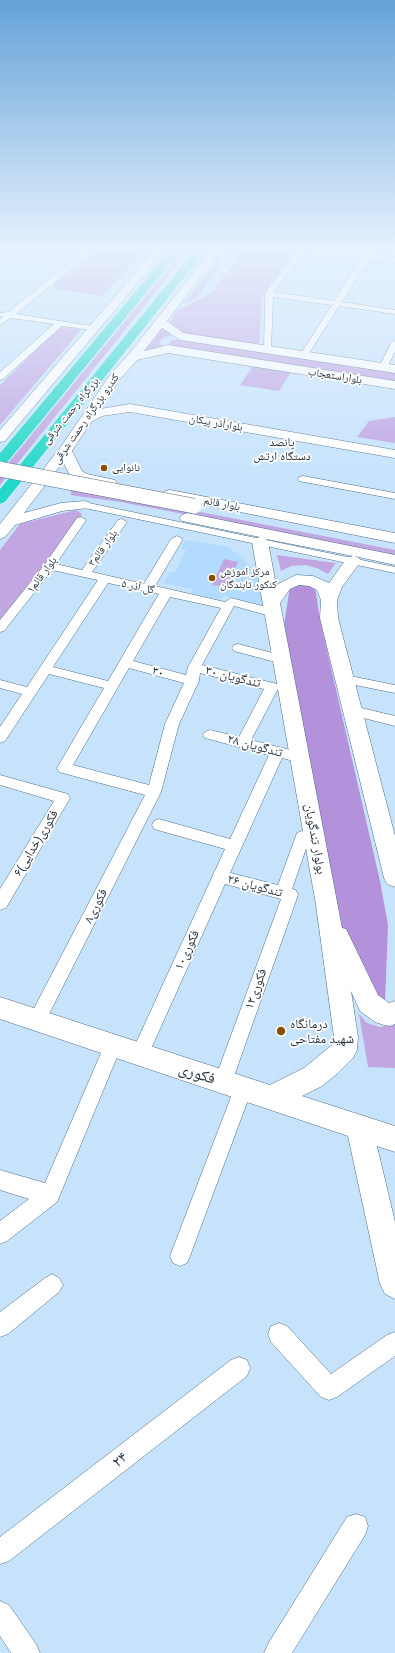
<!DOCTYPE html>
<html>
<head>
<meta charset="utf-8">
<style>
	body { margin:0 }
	canvas { display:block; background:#c7e3fc }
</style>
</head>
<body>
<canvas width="395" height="1653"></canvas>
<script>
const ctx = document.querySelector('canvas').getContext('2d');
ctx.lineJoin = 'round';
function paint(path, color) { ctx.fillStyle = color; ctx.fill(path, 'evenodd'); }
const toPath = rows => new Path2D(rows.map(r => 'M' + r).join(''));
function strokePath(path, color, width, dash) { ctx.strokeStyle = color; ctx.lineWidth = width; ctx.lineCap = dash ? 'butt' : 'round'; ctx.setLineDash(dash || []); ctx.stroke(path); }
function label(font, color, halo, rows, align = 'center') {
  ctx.font = font + ' "PT Sans","Noto Naskh Arabic",sans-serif'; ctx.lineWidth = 3.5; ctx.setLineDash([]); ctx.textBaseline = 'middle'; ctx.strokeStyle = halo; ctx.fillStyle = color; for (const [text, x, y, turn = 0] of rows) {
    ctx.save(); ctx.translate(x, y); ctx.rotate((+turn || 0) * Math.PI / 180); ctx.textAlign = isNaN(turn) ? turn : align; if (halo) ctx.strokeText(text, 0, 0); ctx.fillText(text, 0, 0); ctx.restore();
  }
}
paint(toPath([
	[185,540,229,547,256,571,263,607,223,595,221,600,191,593,193,589,163,583,170,572,175,572,186,550,181,549]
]), '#b2dbff');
paint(toPath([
	[98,248,149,248,102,296,54,289,53,285],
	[185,248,191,248,0,485,0,473],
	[224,248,266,248,295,252,262,296,259,347,183,334,170,323,175,312,206,296,217,288,214,287,236,263,231,253,225,252,223,250],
	[218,258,221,265,196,298,185,303],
	[60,327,81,330,0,425,0,385],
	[163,327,174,334,161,339,160,342,162,347,145,351],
	[178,339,395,372,395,383,172,347,169,344,171,341],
	[253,366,291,372,279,391,240,385],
	[395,417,395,443,357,437,369,421],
	[71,489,134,499,395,550,395,555,121,502,77,496,71,495],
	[76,510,82,514,0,625,0,550,20,524],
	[277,555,336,563,328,574,319,569,306,565,291,566,281,571],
	[224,559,238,562,226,587,212,585],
	[359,1014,367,1023,380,1027,395,1024,395,1068,368,1067]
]), '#c1a6e2');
paint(toPath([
	[298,583,313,584,316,593,320,620,380,881,388,925,385,1002,379,1004,336,919,283,632,290,586]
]), '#b491db');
const street = toPath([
	[0,248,5,248,0,250,0,248],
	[88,248,96,248,16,314,92,326,96,328,92,330,62,326,3,379,0,380,0,372,54,324,11,318,0,325,0,319,3,316,0,316,0,313,8,312,88,248],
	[299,248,307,248,274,292,334,301,368,248,376,248,342,302,395,310,395,314,339,306,308,355,304,358,300,355,332,305,273,297,271,350,270,352,264,352,265,294,299,248],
	[395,340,395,352,387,367,383,370,380,369,379,367,391,343,395,340],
	[303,476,395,493,395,499,299,481,298,479,299,477,303,476],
	[84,502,395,567,395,573,80,507,79,505,80,503,84,502],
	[81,517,86,520,56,564,82,570,118,520,122,519,127,522,92,572,144,584,171,539,177,536,183,539,155,586,225,602,231,598,278,610,280,613,274,617,234,606,202,665,277,684,279,687,251,740,306,754,308,758,306,762,301,763,282,758,230,873,278,885,297,833,302,831,307,833,310,837,292,889,296,890,298,895,232,1082,230,1088,223,1091,216,1088,214,1082,281,899,225,884,146,1060,140,1062,134,1060,131,1054,225,849,154,829,152,825,154,821,159,819,230,839,269,755,205,738,203,735,205,732,210,730,239,737,264,689,200,673,199,681,179,724,161,792,43,1026,37,1028,31,1026,28,1020,145,795,59,772,57,768,104,688,49,674,5,741,0,743,0,727,22,694,0,688,0,680,27,687,98,580,52,570,4,631,0,632,0,620,45,564,77,518,81,517],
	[108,583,159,594,108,681,53,667,108,583],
	[170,597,221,608,188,667,186,675,133,661,170,597],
	[129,668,184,683,165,724,149,785,73,765,129,668],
	[238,644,288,657,289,660,288,663,283,664,234,651,232,648,234,645,238,644],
	[345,675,395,685,395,693,340,682,338,679,340,676,345,675],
	[353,706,395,716,395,726,348,714,346,711,348,708,353,706],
	[0,775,68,794,70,798,6,908,0,910,0,889,54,801,0,785,0,775],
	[113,1037,119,1039,122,1045,57,1202,7,1241,0,1244,0,1221,29,1199,0,1190,0,1170,45,1183,107,1039,113,1037],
	[243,1080,250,1083,252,1089,190,1256,187,1263,180,1266,173,1263,170,1256,234,1089,236,1083,243,1080],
	[52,1274,59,1278,63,1285,59,1292,8,1334,0,1337,0,1312,45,1278,52,1274],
	[279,1323,287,1326,331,1374,387,1335,395,1332,395,1356,337,1397,329,1400,321,1397,271,1342,268,1334,271,1326,279,1323],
	[239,1357,247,1360,250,1368,247,1376,9,1561,0,1564,0,1537,231,1360,239,1357],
	[356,1514,365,1517,368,1526,365,1535,292,1653,264,1653,268,1644,347,1517,356,1514],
	[0,1601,9,1605,36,1644,40,1653,11,1653,0,1636,0,1601]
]);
const secondary = toPath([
	[157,248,167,248,5,441,0,442,0,430,157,248],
	[213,248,223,248,167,321,183,333,395,365,395,373,180,340,162,328,144,351,168,345,395,381,395,389,168,353,137,360,119,380,100,409,130,404,395,450,395,458,130,412,102,416,91,422,72,451,82,471,87,474,115,480,117,483,115,486,110,487,78,481,71,477,63,462,24,513,61,503,84,501,89,502,91,505,89,508,62,511,15,525,5,537,0,539,0,524,60,448,110,375,129,354,213,248],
	[295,248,324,248,395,257,395,263,300,251,295,248],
	[170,490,395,533,395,543,165,497,163,494,165,491,170,490],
	[187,513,395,555,395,565,354,556,359,558,361,561,342,587,337,600,338,618,395,836,395,887,387,884,384,878,320,618,321,600,317,590,309,586,299,585,290,589,280,603,342,928,346,929,378,995,389,1003,395,1001,395,1024,390,1026,384,1025,375,1022,360,1011,351,991,358,1037,357,1050,353,1058,338,1073,322,1086,302,1096,395,1126,395,1152,377,1146,395,1222,395,1299,385,1294,380,1284,348,1136,0,1019,0,997,270,1085,304,1068,332,1045,334,1037,316,905,252,542,254,539,260,537,182,521,179,518,182,515,187,513],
	[261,538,353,556,347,558,329,583,313,576,296,575,276,585,268,542,266,539,261,538]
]);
const highway = toPath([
	[172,248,183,248,5,465,0,466,0,453,172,248],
	[197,248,208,248,5,502,0,504,0,489,197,248]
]);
strokePath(street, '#4d6c87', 1);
strokePath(secondary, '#4d6c87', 1);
strokePath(highway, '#fff', 1);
paint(street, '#fff');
paint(secondary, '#fff');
paint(highway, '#22d8c8');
const secondaryBridge = toPath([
	[0,469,194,506]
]);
strokePath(secondaryBridge, '#4d6c87', 16, []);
strokePath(secondaryBridge, '#fff', 15);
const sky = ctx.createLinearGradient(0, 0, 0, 479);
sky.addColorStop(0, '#65a2d8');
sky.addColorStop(0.52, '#e6f2fe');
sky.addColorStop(1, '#e6f2fe00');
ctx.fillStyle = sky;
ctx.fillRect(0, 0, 395, 479);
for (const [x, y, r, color] of [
	[104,468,4,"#874f00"],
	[212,578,4,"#874f00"],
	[281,1031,5,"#874f00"]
]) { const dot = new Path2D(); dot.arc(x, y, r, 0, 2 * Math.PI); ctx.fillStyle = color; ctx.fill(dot); strokePath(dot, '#fff', 1.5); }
label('11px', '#23303c', '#fff', [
	["بلواراستعجاب",335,376,9],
	["بزرگراه رحمت شرقی",71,411,-51],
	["کندرو بزرگراه رحمت شرقی",86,419,-55],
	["بلوارآذر پیکان",216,423,10],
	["بلوار قائم",222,504,11],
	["بلوار قائم۳",103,548,-54],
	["بلوار قائم۱",42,575,-53],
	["گل آذر ۵",138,587,12]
]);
label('11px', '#23303c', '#fff', [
	["نانوایی",112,468],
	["مرکز اموزش",220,572],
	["کنکور تابندگان",220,585]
], 'left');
label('12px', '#23303c', '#fff', [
	["پانصد",282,443],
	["دستگاه ارتش",282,457]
]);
label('13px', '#23303c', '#fff', [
	["۳۰",158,672,15],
	["۳۰ تندگویان",233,677,14],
	["۲۸ تندگویان",255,746,15],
	["بولوار تندگویان",315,839,80],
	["۶فکوری(خدایی)",36,843,-59],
	["۲۶ تندگویان",255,886,15],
	["فکوری۸",96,906,-63],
	["فکوری۱۰",187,950,-65],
	["فکوری۱۲",256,989,-70]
]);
label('13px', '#23303c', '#fff', [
	["درمانگاه",290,1024],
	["شهید مفتاحی",290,1039]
], 'left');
label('16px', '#23303c', '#fff', [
	["فکوری",197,1074,18],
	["۲۴",120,1460,-38]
]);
</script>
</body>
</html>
